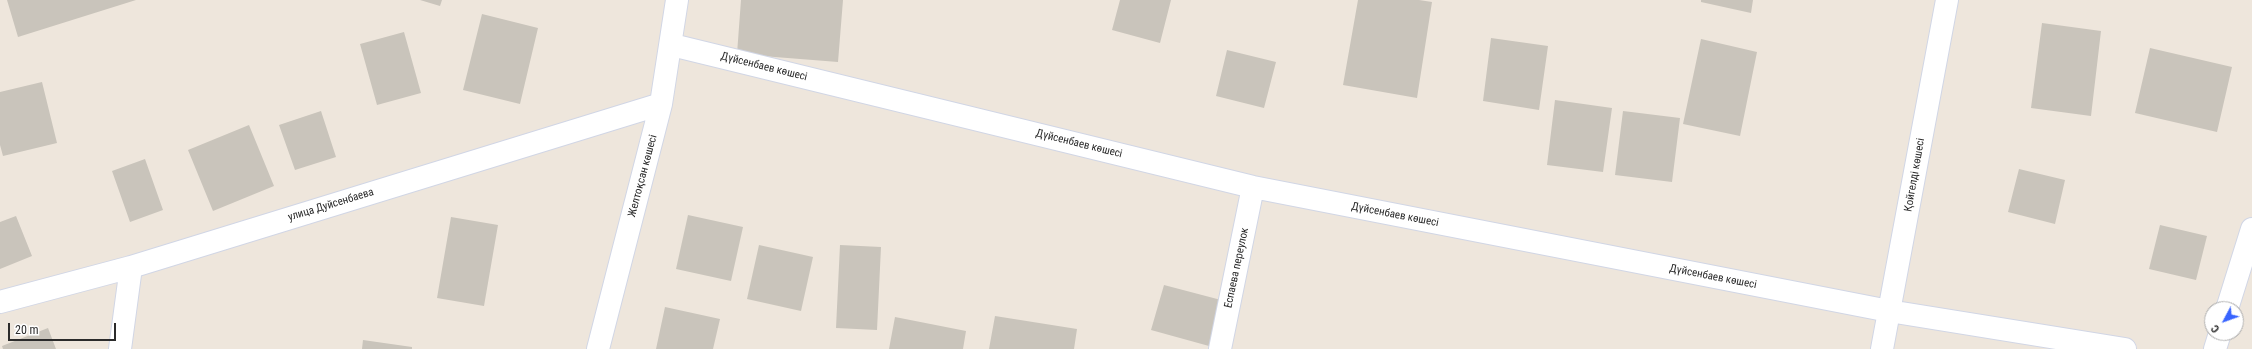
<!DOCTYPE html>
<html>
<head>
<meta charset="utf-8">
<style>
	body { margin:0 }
	#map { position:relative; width:2252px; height:349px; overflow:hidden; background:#eee6dc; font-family:"Roboto Condensed",sans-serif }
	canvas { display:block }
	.north { position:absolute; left:2204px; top:301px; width:40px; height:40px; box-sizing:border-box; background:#fff; border:1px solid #aaa; border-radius:50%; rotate:229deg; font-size:11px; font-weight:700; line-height:16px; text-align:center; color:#2b2b2b }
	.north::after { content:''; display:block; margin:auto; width:14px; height:18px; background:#3864ff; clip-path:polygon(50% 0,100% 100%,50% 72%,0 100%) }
	.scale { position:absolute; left:8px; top:323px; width:108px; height:18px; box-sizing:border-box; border:2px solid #2b2b2b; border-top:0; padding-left:5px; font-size:12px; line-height:14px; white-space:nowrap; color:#2b2b2b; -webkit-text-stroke:3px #fff; paint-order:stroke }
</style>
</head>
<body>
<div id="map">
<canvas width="2252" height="349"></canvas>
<div class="north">С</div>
<div class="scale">20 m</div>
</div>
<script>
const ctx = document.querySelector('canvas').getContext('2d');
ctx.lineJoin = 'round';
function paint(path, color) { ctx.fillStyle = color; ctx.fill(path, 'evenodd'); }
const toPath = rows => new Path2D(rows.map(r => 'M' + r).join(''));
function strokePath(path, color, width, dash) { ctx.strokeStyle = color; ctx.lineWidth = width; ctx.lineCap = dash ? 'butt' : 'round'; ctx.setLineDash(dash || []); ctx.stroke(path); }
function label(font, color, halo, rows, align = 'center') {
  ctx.font = font + ' "Roboto Condensed",sans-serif'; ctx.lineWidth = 3.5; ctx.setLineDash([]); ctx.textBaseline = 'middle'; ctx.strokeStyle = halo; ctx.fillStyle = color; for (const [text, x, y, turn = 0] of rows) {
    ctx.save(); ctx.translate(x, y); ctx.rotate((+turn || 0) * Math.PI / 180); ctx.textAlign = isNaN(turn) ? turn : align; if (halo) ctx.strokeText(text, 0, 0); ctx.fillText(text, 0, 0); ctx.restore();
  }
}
paint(toPath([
	[7,0,136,0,18,37],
	[420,0,442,0,440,6],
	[741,0,843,0,838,62,737,54],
	[1120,0,1171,0,1160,43,1112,30],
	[1358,0,1419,0,1432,2,1417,98,1343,85],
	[1701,0,1753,0,1751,13,1701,2],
	[482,14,538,28,520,104,463,90],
	[2042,23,2101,31,2091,116,2031,108],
	[404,32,421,93,377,105,360,44],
	[1491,38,1548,46,1539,110,1483,101],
	[1701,39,1757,52,1740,136,1683,124],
	[2150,48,2232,67,2217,132,2135,113],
	[1227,50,1276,62,1264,108,1216,96],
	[42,82,57,143,3,156,0,145,0,92],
	[1555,100,1612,108,1603,172,1547,165],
	[321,111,336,157,295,170,279,125],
	[1623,111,1680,118,1672,182,1615,175],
	[249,125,274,186,213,211,188,150],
	[145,159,163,210,130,222,112,171],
	[2019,169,2065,180,2055,224,2008,212],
	[688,215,743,227,731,281,676,269],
	[16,216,32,256,0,269,0,222],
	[451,217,498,225,484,306,437,298],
	[2160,225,2207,236,2196,280,2149,269],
	[759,245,813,257,801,311,747,299],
	[840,245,881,247,877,330,836,328],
	[1164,285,1221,300,1209,346,1151,330],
	[665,307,720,319,713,349,656,349],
	[995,316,1077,329,1074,349,989,349],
	[895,317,966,331,963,349,889,349],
	[48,328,56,349,3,349,2,346],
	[363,340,412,347,412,349,362,349]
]), '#c9c4bb');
const street = toPath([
	[672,45,1253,187,1889,311,2125,349],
	[0,302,131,267,661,104],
	[2227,309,2252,229],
	[120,349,131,267],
	[598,349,661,104,677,0],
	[1220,349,1253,187],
	[1882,349,1947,0],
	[2215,349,2220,333]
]);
strokePath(street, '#d1d6e5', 24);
strokePath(street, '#fff', 22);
label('11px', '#2b2b2b', '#fff', [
	["Дүйсенбаев көшесі",764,67,14],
	["Дүйсенбаев көшесі",1079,144,14],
	["Қойгелді көшесі",1915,175,-80],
	["Желтоқсан көшесі",643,176,-75],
	["улица Дуйсенбаева",331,205,-17],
	["Дүйсенбаев көшесі",1395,215,11],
	["Еспаева переулок",1237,268,-78],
	["Дүйсенбаев көшесі",1713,277,11]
]);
</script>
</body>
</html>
